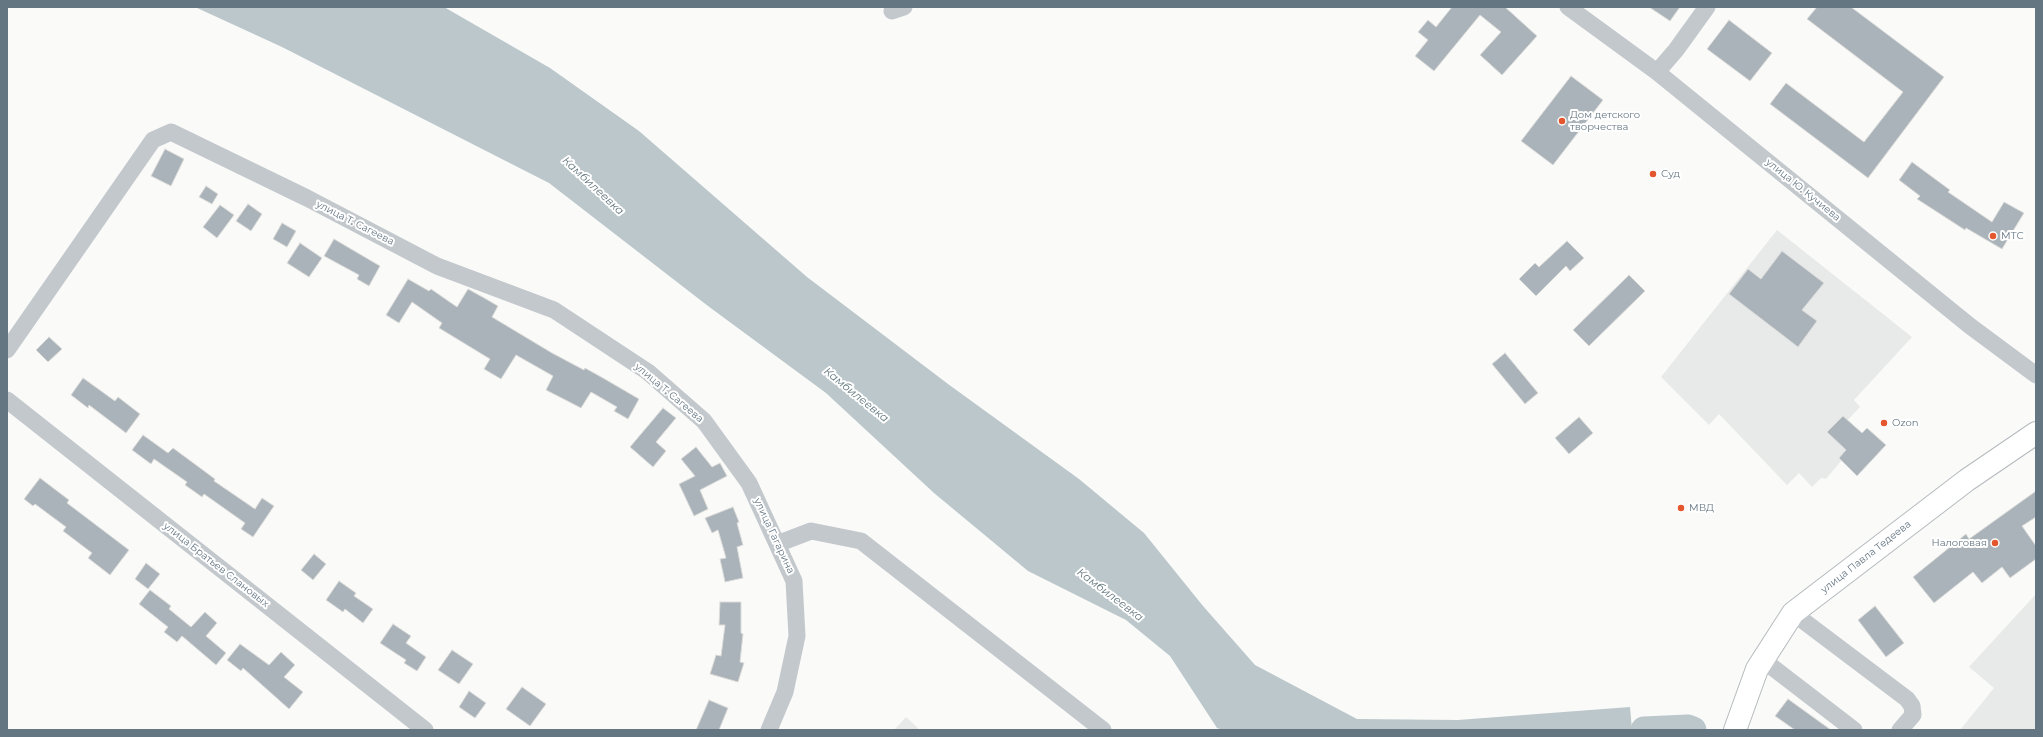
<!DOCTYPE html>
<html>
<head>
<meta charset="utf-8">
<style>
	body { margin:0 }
	#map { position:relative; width:2043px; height:737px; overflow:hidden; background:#fafaf8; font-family:Montserrat,sans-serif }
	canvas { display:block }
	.frame { position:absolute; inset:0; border:8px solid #657683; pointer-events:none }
</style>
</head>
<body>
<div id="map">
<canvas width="2043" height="737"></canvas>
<div class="frame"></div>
</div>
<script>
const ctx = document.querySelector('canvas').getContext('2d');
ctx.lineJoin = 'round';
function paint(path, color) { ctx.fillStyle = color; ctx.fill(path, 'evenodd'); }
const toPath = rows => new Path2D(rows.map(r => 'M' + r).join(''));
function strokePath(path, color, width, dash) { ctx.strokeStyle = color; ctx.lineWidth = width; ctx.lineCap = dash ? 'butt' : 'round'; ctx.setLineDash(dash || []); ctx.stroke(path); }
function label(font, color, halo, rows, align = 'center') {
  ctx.font = font + ' Montserrat,sans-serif'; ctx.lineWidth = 4; ctx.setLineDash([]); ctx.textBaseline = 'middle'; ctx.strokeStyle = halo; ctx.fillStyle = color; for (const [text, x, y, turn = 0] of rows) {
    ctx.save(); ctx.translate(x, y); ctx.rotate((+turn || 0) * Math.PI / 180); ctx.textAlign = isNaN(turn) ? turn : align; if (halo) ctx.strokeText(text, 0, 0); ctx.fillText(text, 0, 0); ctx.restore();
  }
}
paint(toPath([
	[1777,230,1912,337,1854,400,1860,407,1842,426,1857,442,1826,479,1821,478,1812,487,1799,473,1787,485,1719,414,1709,425,1661,377],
	[2036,594,2036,730,1960,730,1994,688,1969,667],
	[906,717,920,730,894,730]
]), '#e8e9e9');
paint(toPath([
	[195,7,444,7,550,68,639,131,807,277,948,384,1079,479,1144,533,1203,606,1255,665,1357,719,1458,720,1630,707,1632,730,1223,730,1217,728,1170,656,1126,620,1028,571,934,493,826,393,708,306,549,183,282,47]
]), '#bbc7cb');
strokePath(toPath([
	[1644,730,1688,728,1693,730]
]), '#bbc7cb', 27);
const building = toPath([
	[1452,7,1505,7,1537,36,1502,75,1480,55,1501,32,1480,15,1434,71,1415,56,1428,40,1418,32,1428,20,1436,27,1452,7],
	[1649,7,1680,7,1670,21,1649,7],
	[1817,7,1851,7,1944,77,1868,178,1770,104,1786,83,1864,142,1903,92,1807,19,1817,7],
	[1729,20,1772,53,1750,81,1707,49,1729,20],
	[1571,76,1603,100,1553,165,1521,141,1571,76],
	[165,149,184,159,171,186,151,176,165,149],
	[1912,162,1950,190,1948,192,1992,222,2004,202,2024,213,2002,249,1966,228,1965,230,1917,199,1920,196,1899,180,1912,162],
	[206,186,218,194,212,204,199,197,206,186],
	[248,204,262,214,251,231,236,221,248,204],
	[220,205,234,215,217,238,203,227,220,205],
	[282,223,296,231,287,247,273,239,282,223],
	[334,239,380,266,369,286,357,279,359,275,324,256,334,239],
	[1567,241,1584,258,1570,271,1566,266,1536,296,1519,279,1535,263,1539,267,1567,241],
	[300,243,322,258,309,277,287,263,300,243],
	[1782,251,1824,283,1802,310,1817,321,1798,347,1729,294,1748,269,1761,279,1782,251],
	[1629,275,1645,291,1589,346,1573,330,1629,275],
	[408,279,429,291,431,289,457,307,468,289,486,299,498,306,492,317,552,353,584,370,585,368,603,378,639,399,628,419,614,411,617,407,591,392,581,408,546,390,553,376,516,355,501,379,484,369,490,359,439,328,442,323,412,302,399,323,386,315,408,279],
	[49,337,62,349,48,362,36,350,49,337],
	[1505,353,1538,393,1525,404,1492,364,1505,353],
	[83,378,115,401,118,397,140,414,126,433,89,405,88,408,71,395,83,378],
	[663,408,676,418,656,442,666,451,653,467,630,447,663,408],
	[1843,416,1862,433,1867,428,1886,445,1857,476,1839,458,1846,450,1827,432,1843,416],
	[1579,417,1593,433,1569,454,1555,438,1579,417],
	[143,435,168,453,173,448,215,479,214,481,255,509,262,498,274,506,253,537,241,529,245,523,204,494,202,497,185,485,187,482,154,459,151,464,132,450,143,435],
	[696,447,712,467,720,463,727,476,700,490,708,509,694,516,679,484,695,476,681,459,696,447],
	[40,478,69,500,67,503,129,550,110,575,88,558,92,553,63,531,66,527,35,504,33,506,24,499,40,478],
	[2036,491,2036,517,2022,526,2036,546,2036,559,2010,578,2002,567,1982,583,1973,572,1934,603,1913,577,1966,534,1969,539,2036,491],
	[733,507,739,522,737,523,743,545,737,547,743,578,725,582,720,559,726,558,718,530,712,533,705,518,733,507],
	[314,554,326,564,313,580,301,570,314,554],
	[146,563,160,574,148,589,135,579,146,563],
	[339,581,356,593,354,596,373,609,363,623,345,609,343,612,326,600,339,581],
	[150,590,171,606,169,609,191,627,205,612,217,623,206,636,226,653,216,665,182,636,177,642,164,632,168,627,139,604,150,590],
	[720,602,741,602,741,633,743,634,740,662,744,663,738,682,710,674,716,655,721,656,725,625,719,625,720,602],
	[1875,606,1904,643,1886,657,1858,620,1875,606],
	[393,624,411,636,406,643,426,657,417,671,404,663,406,660,380,643,393,624],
	[240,644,269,665,281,652,295,665,284,677,303,692,289,709,243,668,241,671,227,660,240,644],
	[452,650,473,664,459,684,438,670,452,650],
	[522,687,546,704,530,726,506,709,522,687],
	[469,691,486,703,475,718,459,707,469,691],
	[1788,699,1831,730,1795,730,1775,716,1788,699],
	[709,700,728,708,719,730,696,730,709,700]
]);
paint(building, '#aab3b9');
strokePath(building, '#dcdcda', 1);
const major = toPath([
	[1735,730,1757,669,1793,613,1967,480,2036,433]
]);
strokePath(major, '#b5babe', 24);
strokePath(toPath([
	[1568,7,1657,72,1970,326,2036,375],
	[892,11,904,7],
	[1657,72,1676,50,1707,7],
	[7,350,153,140,171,132,307,198,437,266,554,310,648,372,704,421,749,483,794,581,797,636,785,692,769,730],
	[7,400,425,730],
	[777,544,811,531,861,541,1103,730],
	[1793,613,1907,699,1912,706,1913,715,1900,730],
	[1763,660,1854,730]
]), '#c3c8cc', 17);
strokePath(major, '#fff', 22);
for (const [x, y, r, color] of [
	[1562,121,4,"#e4572e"],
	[1653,174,4,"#e4572e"],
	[1993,236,4,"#e4572e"],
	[1884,423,4,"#e4572e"],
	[1681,508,4,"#e4572e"],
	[1995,543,4,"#e4572e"]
]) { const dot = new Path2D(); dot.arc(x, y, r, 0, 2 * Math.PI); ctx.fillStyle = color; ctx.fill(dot); strokePath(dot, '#fff', 1.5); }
label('10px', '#657683', '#fff', [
	["Дом детского",1570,115],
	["творчества",1570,127],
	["Суд",1661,174],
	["МТС",2001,236],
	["Ozon",1892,423],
	["МВД",1689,508],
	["Налоговая",1987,543,"right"]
], 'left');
label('10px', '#657683', '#fff', [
	["улица Ю. Кучиева",1803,190,39],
	["улица Т. Сагеева",355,223,27],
	["улица Т. Сагеева",669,393,40],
	["улица Гагарина",774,536,65],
	["улица Павла Тедеева",1866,557,-38],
	["улица Братьев Слановых",216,565,38]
]);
label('italic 11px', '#60757c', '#fff', [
	["Камбилеевка",593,186,43],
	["Камбилеевка",856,395,39],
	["Камбилеевка",1110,595,37]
]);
</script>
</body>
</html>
